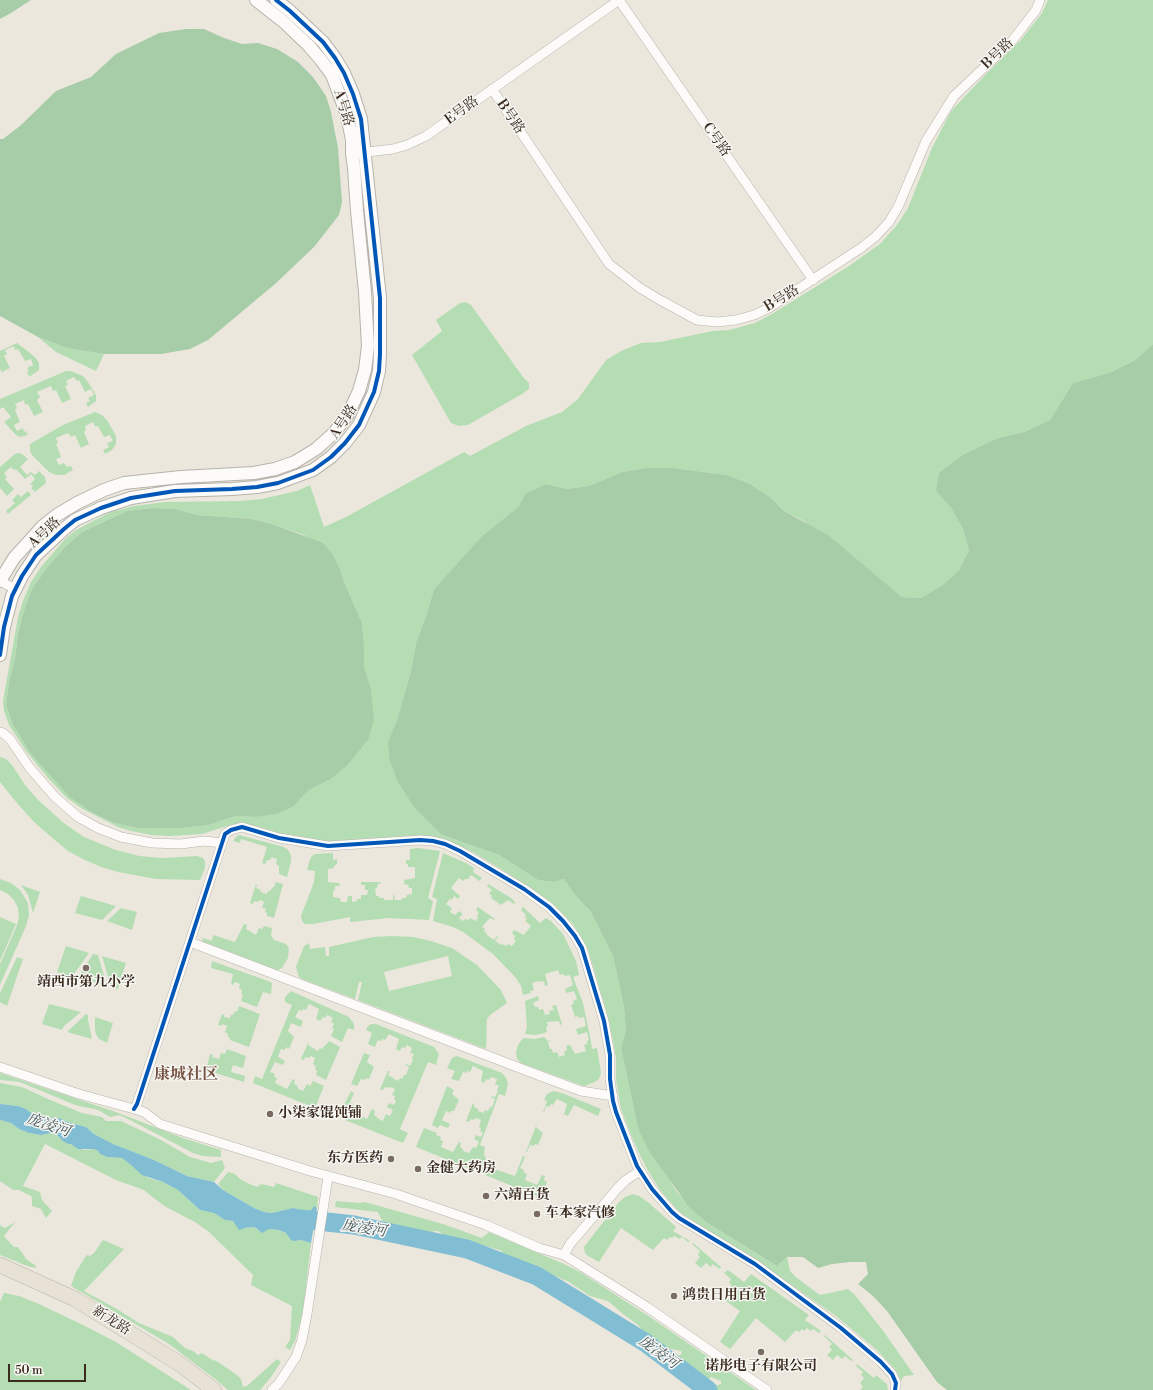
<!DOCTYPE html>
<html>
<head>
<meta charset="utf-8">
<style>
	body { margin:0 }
	#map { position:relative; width:1153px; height:1390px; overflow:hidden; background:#ebe7dc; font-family:"Libre Bodoni",serif }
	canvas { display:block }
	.scale { position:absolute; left:8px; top:1364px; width:78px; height:18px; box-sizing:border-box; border:2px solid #3b2a1e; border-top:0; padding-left:5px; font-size:12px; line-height:14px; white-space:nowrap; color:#3b2a1e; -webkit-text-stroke:3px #f6f6f2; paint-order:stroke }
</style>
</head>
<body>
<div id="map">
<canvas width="1153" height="1390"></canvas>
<div class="scale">50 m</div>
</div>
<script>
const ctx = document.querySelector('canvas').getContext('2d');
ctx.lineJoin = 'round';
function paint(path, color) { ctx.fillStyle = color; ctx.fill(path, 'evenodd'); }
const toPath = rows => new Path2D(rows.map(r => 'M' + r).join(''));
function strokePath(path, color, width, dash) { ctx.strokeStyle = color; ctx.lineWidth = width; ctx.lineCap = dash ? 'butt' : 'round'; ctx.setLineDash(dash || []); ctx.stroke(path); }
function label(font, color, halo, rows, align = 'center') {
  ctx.font = font + ' "Libre Bodoni","Noto Serif SC",serif'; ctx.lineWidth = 3; ctx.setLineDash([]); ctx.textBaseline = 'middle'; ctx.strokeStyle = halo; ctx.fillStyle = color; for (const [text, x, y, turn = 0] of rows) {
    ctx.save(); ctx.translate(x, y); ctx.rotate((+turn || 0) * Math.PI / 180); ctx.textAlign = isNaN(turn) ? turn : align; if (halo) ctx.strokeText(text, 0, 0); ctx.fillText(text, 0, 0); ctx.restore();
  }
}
paint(toPath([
	[1048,0,1153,0,1153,344,1135,360,1109,373,1073,383,1050,420,1024,432,998,438,964,454,936,491,951,508,963,529,969,550,959,570,944,584,921,598,902,597,848,552,802,520,784,511,770,497,750,484,727,475,673,468,646,468,622,472,589,486,567,489,546,484,526,493,518,507,481,537,434,589,427,613,416,643,411,671,397,720,389,743,442,835,499,855,538,880,553,882,564,879,575,895,591,912,613,956,624,1007,626,1030,621,1048,638,1128,677,1192,706,1222,777,1266,787,1257,790,1271,797,1278,820,1295,848,1289,855,1295,884,1332,914,1375,904,1376,901,1381,895,1369,877,1350,836,1316,767,1268,679,1212,660,1190,647,1169,638,1151,631,1135,621,1109,616,1080,616,1058,613,1040,606,1010,588,949,573,924,553,904,506,872,473,852,450,842,401,837,326,842,281,835,244,823,234,824,202,834,169,836,152,835,131,831,118,827,81,808,67,798,48,778,26,751,9,725,4,711,3,701,18,617,23,601,31,582,41,567,66,538,76,530,93,521,111,512,134,506,165,502,241,501,262,499,297,491,310,485,324,527,346,517,464,452,470,456,526,426,562,412,578,399,606,360,621,351,641,343,660,342,713,331,729,330,755,323,772,314,849,266,880,244,897,225,908,208,932,148,951,111,987,73,1020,41,1042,13],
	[153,508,176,509,197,515,252,519,275,525,304,535,333,555,340,569,345,584,362,623,364,644,364,667,371,689,368,740,348,765,331,779,309,790,294,806,255,817,236,816,208,825,183,828,138,828,114,823,93,813,31,754,13,725,6,705,9,682,15,659,18,631,25,607,32,589,46,569,64,548,82,532,127,511],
	[466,302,471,305,523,377,529,383,529,389,522,394,468,425,459,426,451,423,412,355,442,331,436,320,460,303],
	[38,337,67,348,104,354,96,371,56,352],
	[17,343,35,357,39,363,39,370,29,377,27,372,29,371,27,368,33,365,31,359,25,361,18,349,15,350,14,346,5,350,7,354,4,356,10,368,2,372,0,369,0,351],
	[66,371,71,371,83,376,88,382,96,395,96,401,88,407,86,403,90,401,88,398,94,395,91,389,85,392,79,380,77,381,74,377,66,381,68,385,65,386,71,399,62,403,56,390,53,391,51,386,37,392,40,397,37,400,43,412,34,416,28,404,25,405,24,400,15,404,17,408,15,410,20,422,14,425,17,431,23,428,24,432,26,431,28,435,20,437,16,435,4,422,11,417,3,407,0,409,0,399],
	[95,412,102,415,107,420,116,436,116,444,112,450,105,454,103,450,109,447,107,443,113,441,110,435,104,437,98,426,95,426,93,422,85,426,86,430,84,432,89,444,81,448,75,435,71,437,68,433,56,438,58,443,56,444,61,457,56,459,59,465,64,463,67,467,71,466,73,470,64,475,56,475,49,472,32,455,30,451,30,444,63,425],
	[19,453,22,454,28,459,20,467,27,475,31,472,35,475,39,471,45,477,46,483,35,492,31,488,33,486,30,484,35,479,31,474,25,479,16,469,14,470,11,467,4,473,7,477,5,479,14,489,7,496,0,488,0,467,15,454],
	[28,491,31,495,8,514,6,511,15,503,12,500,18,494,21,497],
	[0,757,6,759,12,765,25,785,38,800,65,824,84,837,116,850,139,856,162,858,197,856,203,858,205,862,205,868,200,880,156,879,118,872,101,867,83,859,68,851,56,841,34,822,17,803,0,782],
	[239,835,284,847,288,850,291,855,291,861,287,877,279,874,279,866,276,864,277,859,272,857,270,860,267,860,265,864,262,863,267,847,241,839,240,843,233,841,236,837],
	[418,848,440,851,428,898,433,901,429,920,389,918,350,922,350,917,313,924,305,924,302,921,301,916,314,882,315,871,307,870,310,859,312,856,315,854,333,853,333,860,337,859,337,864,334,866,334,868,328,869,328,882,339,883,340,886,335,886,335,890,333,891,333,897,340,898,341,902,347,902,348,896,352,896,352,902,357,901,357,899,361,899,361,895,367,895,368,890,365,890,365,885,361,885,361,882,381,882,381,883,378,884,377,888,375,889,376,896,379,896,379,898,384,898,384,900,393,900,393,895,394,895,395,900,402,900,402,898,406,898,407,895,412,894,412,888,409,888,408,885,404,884,404,880,415,878,415,867,408,867,408,864,406,864,406,860,410,860,410,849],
	[443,853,466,863,474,868,473,872,482,878,479,881,471,875,468,879,465,879,463,881,459,878,451,888,460,896,458,899,454,896,452,900,450,899,446,904,452,908,450,912,455,915,459,911,463,914,459,918,463,921,465,919,468,920,470,918,476,921,478,918,477,916,479,912,476,910,478,907,495,919,494,920,490,918,482,927,485,929,484,931,487,934,487,935,494,940,497,936,498,937,495,941,501,945,502,944,506,946,508,944,512,946,516,941,514,939,515,936,512,933,514,930,524,935,531,926,525,921,527,919,525,917,526,915,521,910,523,907,540,923,546,918,551,921,563,934,576,961,579,975,573,977,583,1003,591,1041,592,1049,597,1048,601,1073,599,1079,595,1082,584,1086,521,1063,517,1059,516,1052,518,1045,523,1038,534,1039,544,1037,548,1041,552,1040,548,1042,550,1049,552,1049,553,1053,557,1052,559,1057,565,1055,564,1052,567,1050,566,1046,570,1045,575,1054,586,1051,584,1045,587,1044,587,1041,589,1040,587,1032,578,1035,576,1029,586,1026,584,1017,579,1018,578,1016,575,1017,571,1005,574,1004,573,1001,577,999,574,991,566,993,565,989,573,985,570,975,565,976,563,974,560,975,558,970,545,974,548,985,545,986,544,981,539,982,539,981,532,983,534,990,530,991,531,993,523,995,521,986,516,978,493,954,463,932,453,927,433,921,437,899,432,897],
	[0,879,11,883,20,890,28,903,29,915,26,926,0,985,0,964,17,925,19,917,18,908,14,900,8,894,0,890],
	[276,882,283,884,274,918,267,916,267,913,265,912,266,909,262,908,264,902,260,900,258,902,254,901,253,904,250,903,256,884,257,885,256,888,261,890,260,892,267,894,268,891,270,891,272,888,274,887],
	[488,884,511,898,515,902,514,904,508,900,501,905,491,898,492,896,489,893,492,890,487,886],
	[21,885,40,892,33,913,28,895],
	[81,896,116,906,102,920,75,913],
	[121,908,137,912,132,930,107,921],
	[0,917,16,924,0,961],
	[244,924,247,925,246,929,256,935,259,928,262,929,264,926,272,928,271,936,274,940,286,944,289,948,288,958,282,968,277,970,207,943,203,942,202,938,212,941,213,935,235,942],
	[392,936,413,937,431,941,452,948,477,965,501,990,507,1003,490,1015,487,1019,486,1049,358,1000,362,982,359,982,355,999,302,979,299,977,296,967,304,946,309,943,310,949,325,947,326,956,329,956,329,947,373,937],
	[448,956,452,976,389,991,384,972],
	[66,946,89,953,72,977,57,972],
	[93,954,98,955,107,986,78,977],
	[102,956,126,963,118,989,111,987],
	[17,957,23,959,7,1006,0,1002,0,993],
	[212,961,268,981,272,983,271,994,263,992,257,1007,241,1001,243,995,241,994,242,990,239,988,240,984,235,982,233,985,231,984,233,974,211,968],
	[291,991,349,1017,354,1024,354,1030,348,1028,342,1042,331,1036,334,1029,332,1028,334,1024,331,1022,333,1018,327,1015,325,1018,323,1017,320,1021,316,1019,319,1009,309,1004,306,1010,303,1009,302,1011,299,1010,295,1017,303,1021,301,1027,291,1023,288,1031,294,1037,289,1049,286,1047,285,1050,281,1049,278,1057,285,1061,283,1065,275,1062,270,1072,275,1074,274,1077,277,1078,275,1083,287,1089,293,1079,295,1080,294,1084,298,1086,297,1088,303,1091,307,1084,310,1086,313,1081,324,1086,315,1108,253,1083,255,1076,262,1079,292,1005,285,1002,285,997],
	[538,996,539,1000,533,1003,535,1007,538,1007,539,1010,543,1009,545,1015,550,1014,549,1011,554,1010,552,1006,556,1005,562,1024,560,1025,559,1021,547,1022,548,1026,546,1027,547,1031,545,1033,535,1035,525,1034,527,1027,525,1001],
	[49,1004,81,1012,64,1026,62,1030,42,1024],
	[239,1006,260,1014,249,1047,230,1040,230,1038,228,1037,228,1034,225,1032,227,1026,222,1024,221,1026,218,1025,222,1014,224,1015,224,1017,230,1018,231,1015,233,1015,235,1011,237,1012],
	[86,1014,88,1015,88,1020,92,1039,67,1032],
	[95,1017,113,1023,107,1043,99,1039,97,1036,95,1031],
	[371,1024,376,1024,434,1047,439,1054,436,1065,428,1062,400,1129,408,1133,403,1143,345,1120,351,1109,344,1105,351,1091,354,1093,350,1102,354,1105,354,1107,357,1108,355,1113,367,1119,372,1109,375,1111,374,1115,377,1117,377,1118,383,1121,386,1114,390,1116,393,1110,387,1107,389,1103,394,1105,396,1101,394,1099,395,1096,392,1095,395,1089,390,1087,389,1088,385,1087,383,1090,380,1089,388,1071,390,1071,388,1075,398,1081,400,1078,402,1079,404,1075,406,1075,409,1067,405,1065,406,1064,410,1066,413,1060,412,1058,414,1054,410,1053,412,1048,407,1045,405,1048,402,1047,400,1051,396,1049,399,1039,389,1034,385,1040,383,1039,381,1041,378,1040,375,1047,368,1044,372,1033,366,1030,368,1026],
	[309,1041,308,1045,318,1051,320,1048,322,1049,325,1045,326,1045,329,1041,340,1047,326,1080,316,1075,317,1071,315,1069,316,1066,313,1064,315,1058,311,1056,309,1058,306,1057,303,1060,301,1059],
	[227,1049,246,1056,243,1068,233,1065,231,1072,245,1076,244,1082,206,1070,210,1054,213,1055,212,1057,219,1059,221,1053,225,1054],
	[364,1053,370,1055,367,1062,374,1067,369,1079,366,1078,365,1080,361,1079,357,1086,351,1084],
	[457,1056,502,1073,506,1078,508,1083,507,1088,505,1096,499,1094,480,1145,485,1147,484,1154,487,1163,494,1169,515,1176,523,1156,525,1157,520,1168,524,1170,524,1173,527,1174,525,1180,537,1185,542,1175,545,1176,544,1180,547,1182,542,1198,416,1147,424,1128,437,1133,436,1135,441,1137,440,1140,443,1141,441,1147,453,1152,459,1142,461,1143,460,1147,463,1149,463,1151,469,1153,473,1147,476,1148,479,1142,474,1139,476,1135,481,1137,483,1133,480,1131,481,1128,479,1127,481,1120,476,1118,474,1120,471,1119,469,1122,466,1121,473,1103,474,1104,474,1107,478,1109,478,1111,484,1113,485,1110,488,1111,490,1107,492,1107,495,1099,491,1097,491,1096,495,1097,498,1091,497,1090,499,1086,495,1084,497,1079,491,1077,489,1080,486,1079,484,1083,481,1081,483,1071,473,1066,470,1072,467,1071,466,1073,463,1072,459,1081,451,1079,455,1071,447,1068,452,1058],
	[0,1073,113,1111,183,1138,221,1150,221,1157,203,1156,193,1153,130,1120,119,1115,110,1117,98,1110,75,1105,20,1082,0,1080],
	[0,1083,22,1087,48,1099,82,1113,102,1117,106,1121,121,1121,161,1140,190,1157,211,1163,222,1160,225,1168,214,1182,187,1176,154,1160,113,1144,94,1134,86,1127,67,1122,59,1118,42,1117,31,1113,26,1109,18,1106,0,1104],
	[447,1086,454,1090,452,1094,459,1100,454,1111,451,1111,450,1113,446,1111,442,1120,450,1124,448,1128,440,1125,438,1128,432,1125],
	[553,1091,562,1093,601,1109,598,1116,574,1105,568,1116,564,1114,567,1104,557,1099,553,1105,551,1104,549,1107,546,1106,544,1112,543,1112,547,1101,544,1100,547,1094],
	[539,1118,536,1127,543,1133,538,1145,535,1144,534,1146,530,1145,527,1152,526,1152],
	[0,1120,11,1123,19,1129,29,1133,41,1135,51,1133,56,1135,68,1144,71,1144,84,1150,94,1149,98,1151,100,1154,107,1157,122,1158,148,1178,163,1182,178,1190,200,1210,214,1213,225,1220,233,1221,242,1229,245,1228,252,1227,259,1230,270,1229,279,1230,301,1240,311,1243,303,1312,295,1341,290,1350,285,1347,290,1340,292,1306,251,1285,253,1275,209,1232,195,1222,166,1207,151,1196,144,1190,116,1180,45,1144,23,1186,40,1192,42,1200,52,1211,46,1218,41,1209,32,1206,32,1198,31,1196,19,1190,13,1190,0,1181],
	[228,1172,235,1174,240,1179,247,1183,257,1187,261,1184,274,1187,276,1183,318,1197,317,1208,314,1207,310,1212,293,1208,272,1213,264,1212,254,1208,223,1190,218,1184],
	[633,1194,639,1196,649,1203,676,1227,673,1231,690,1241,688,1242,682,1237,679,1239,675,1236,672,1238,670,1237,667,1240,664,1238,653,1250,621,1228,599,1262,588,1256,585,1253,584,1247,618,1203,625,1197],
	[336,1201,360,1203,365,1202,443,1224,482,1238,489,1232,564,1264,580,1272,650,1317,756,1390,717,1390,715,1386,721,1384,721,1381,711,1377,709,1378,711,1384,710,1386,707,1386,689,1371,683,1365,673,1359,673,1357,682,1354,681,1351,661,1347,652,1342,638,1325,623,1314,608,1301,590,1296,569,1282,533,1266,513,1261,500,1250,473,1243,465,1239,448,1238,438,1231,434,1231,427,1236,423,1236,420,1234,419,1229,414,1229,410,1232,400,1231,387,1225,381,1219,378,1212,335,1207],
	[15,1222,4,1236,11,1244,14,1247,18,1247,27,1260,35,1265,36,1268,30,1267,0,1255,0,1225,5,1228],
	[103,1240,124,1249,84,1291,117,1309,139,1323,173,1337,185,1348,193,1351,198,1355,202,1353,214,1361,215,1360,237,1375,241,1379,243,1387,247,1386,277,1359,281,1362,271,1377,260,1390,228,1390,215,1379,169,1344,71,1286,76,1272,84,1259,87,1255,90,1256,94,1253],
	[693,1243,721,1267,720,1269,712,1264,711,1267,706,1263,701,1268,695,1263,700,1257,698,1255,700,1251,692,1244],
	[728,1270,744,1282,751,1274,809,1315,805,1320,821,1331,819,1333,813,1329,811,1331,807,1328,804,1331,802,1329,799,1332,796,1330,785,1342,756,1318,730,1349,720,1342,740,1311,726,1301,731,1295,728,1291,732,1286,729,1283,731,1279,724,1273],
	[4,1293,19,1296,39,1304,83,1325,116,1342,191,1390,0,1390,0,1302],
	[825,1335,853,1360,851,1361,845,1356,842,1359,837,1355,833,1360,827,1355,832,1350,829,1347,832,1344,824,1336],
	[857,1364,874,1378,876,1375,887,1384,888,1390,860,1390,863,1387,860,1383,864,1378,861,1375,863,1372,856,1366]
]), '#b5ddb4');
paint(toPath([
	[0,0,31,0,11,13,0,19],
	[186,29,204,29,224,38,242,44,258,43,277,49,298,62,313,77,326,96,331,112,338,148,342,202,339,215,314,247,275,284,208,340,190,349,161,354,104,354,67,348,38,337,0,316,0,139,3,139,20,126,56,91,91,77,116,54,159,33],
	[1153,344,1153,1390,947,1390,937,1382,887,1311,873,1296,858,1284,868,1274,866,1262,850,1262,832,1264,818,1268,803,1257,787,1257,777,1266,706,1222,689,1207,649,1151,638,1128,621,1048,626,1030,624,1007,613,956,591,912,575,895,564,879,553,882,538,880,499,855,442,835,414,807,398,782,390,761,388,743,397,720,411,671,416,643,427,613,434,589,481,537,518,507,526,493,546,484,567,489,589,486,622,472,646,468,673,468,727,475,750,484,770,497,784,511,828,535,902,597,921,598,944,584,959,570,969,550,963,529,951,508,936,491,939,473,964,454,998,438,1024,432,1050,420,1073,383,1109,373,1135,360],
	[153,508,176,509,197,515,252,519,275,525,323,543,333,555,340,569,345,584,362,623,364,644,364,667,371,689,374,720,368,740,348,765,331,779,309,790,294,806,276,814,255,817,236,816,208,825,183,828,138,828,114,823,93,813,70,797,31,754,13,725,6,705,9,682,15,659,18,632,25,607,32,589,46,569,64,548,82,532,127,511]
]), '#a6cca8');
paint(toPath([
	[0,1104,18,1106,26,1109,31,1113,42,1117,59,1118,67,1122,86,1127,94,1134,113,1144,154,1160,187,1176,214,1182,223,1190,254,1208,264,1212,272,1213,293,1208,310,1212,314,1206,317,1208,311,1243,301,1240,294,1241,291,1240,286,1233,279,1230,269,1229,262,1233,256,1228,252,1227,245,1228,239,1230,233,1221,225,1220,214,1213,200,1210,178,1190,163,1182,142,1175,131,1165,122,1158,107,1157,100,1154,98,1151,94,1149,78,1149,71,1144,68,1144,63,1141,56,1134,51,1133,41,1135,29,1133,19,1129,11,1123,0,1120]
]), '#81bed4');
strokePath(toPath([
	[300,1219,354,1225,467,1249,537,1276,646,1343,708,1390]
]), '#81bed4', 19);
const minor = toPath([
	[619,0,813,280],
	[492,89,609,264,640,288,660,300,697,320,717,322,736,320,754,315,769,308,861,248,875,237,889,222,898,207,926,141,954,96,1012,41,1036,10,1040,0],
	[359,153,393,149,407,145,426,136,619,0],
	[0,581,15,589],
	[0,732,3,733,10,739,29,767,55,797,78,817,98,828,121,837,152,843,181,844,204,841,222,843],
	[190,942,546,1078,581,1091,613,1096],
	[0,1067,79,1094,134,1109,144,1112,160,1124,310,1171,396,1194,419,1202,486,1225,539,1248,564,1255,647,1307,767,1390],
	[134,1109,137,1104,225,834,231,830,242,827,279,838,328,846,420,840,433,841,445,844,460,851,524,889,549,907,563,921,575,936,582,948,604,1021,610,1055,610,1079,613,1101,616,1112,637,1166,652,1189,672,1212,679,1218,755,1264,841,1328,881,1362,892,1374,896,1383,895,1390],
	[564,1255,570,1244,617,1189,626,1180,640,1171],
	[272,1390,279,1383,296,1357,302,1340,307,1314,328,1177]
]);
const tertiary = toPath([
	[0,581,14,558,43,526,57,515,77,503,104,490,124,483,181,477,254,473,275,469,295,462,316,449,334,433,348,414,359,391,365,370,368,346,365,292,357,211,354,168,352,153,352,140,347,115,332,75,321,60,309,46,284,22,256,0],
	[0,655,4,627,12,596,22,576,36,555,64,529,75,520,101,508,131,498,175,491,232,489,257,487,278,483,313,470,331,457,345,443,359,425,374,392,379,371,380,354,380,298,361,119,353,94,344,73,335,58,323,42,290,11,276,0]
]);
const primary = toPath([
	[0,1265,75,1299,180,1364,214,1390]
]);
strokePath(minor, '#b7b3ab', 10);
strokePath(tertiary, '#b7b3ab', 14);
strokePath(primary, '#b7b3ab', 16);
strokePath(minor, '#fcfbfa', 9);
strokePath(tertiary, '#fcfbfa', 12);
strokePath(primary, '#e7e2d5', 15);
strokePath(toPath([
	[0,655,4,627,12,596,22,576,36,555,64,529,75,520,101,508,131,498,175,491,232,489,257,487,278,483,313,470,331,457,345,443,359,425,374,392,379,371,380,354,380,298,361,119,353,94,344,73,335,58,323,42,290,11,276,0],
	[134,1109,137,1104,225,834,231,830,242,827,279,838,328,846,420,840,433,841,445,844,460,851,524,889,549,907,563,921,575,936,582,948,604,1021,610,1055,610,1079,613,1101,616,1112,637,1166,652,1189,672,1212,679,1218,755,1264,841,1328,881,1362,892,1374,896,1383,895,1390]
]), '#0057b8', 4);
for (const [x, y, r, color] of [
	[86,968,4,"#796c60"],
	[270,1114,4,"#796c60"],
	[391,1159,4,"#796c60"],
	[418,1169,4,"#796c60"],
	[486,1196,4,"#796c60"],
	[537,1214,4,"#796c60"],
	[674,1296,4,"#796c60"],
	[761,1352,4,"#796c60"]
]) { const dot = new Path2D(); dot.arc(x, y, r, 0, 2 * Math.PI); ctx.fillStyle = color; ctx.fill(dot); strokePath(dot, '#f6f6f2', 1.5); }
label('14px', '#3b2a1e', '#f6f6f2', [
	["B号路",998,54,-44],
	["A号路",343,108,73],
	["E号路",462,111,-36],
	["B号路",510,117,56],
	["C号路",716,140,55],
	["B号路",782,299,-31],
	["A号路",344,422,-57],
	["A号路",45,533,-43],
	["新龙路",111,1321,32]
]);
label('bold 14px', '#3b2a1e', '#f6f6f2', [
	["靖西市第九小学",86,983,"center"],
	["小柒家馄饨铺",278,1114],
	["东方医药",383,1159,"right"],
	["金健大药房",426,1169],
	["六靖百货",494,1196],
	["车本家汽修",545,1214],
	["鸿贵日用百货",682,1296],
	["诺彤电子有限公司",761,1367,"center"]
], 'left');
label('italic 15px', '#44585d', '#f6f6f2', [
	["庞凌河",48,1126,18],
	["庞凌河",364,1229,9],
	["庞凌河",658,1353,36]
]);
label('bold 16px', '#775343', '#f6f6f2', [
	["康城社区",186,1075]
]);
</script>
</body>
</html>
